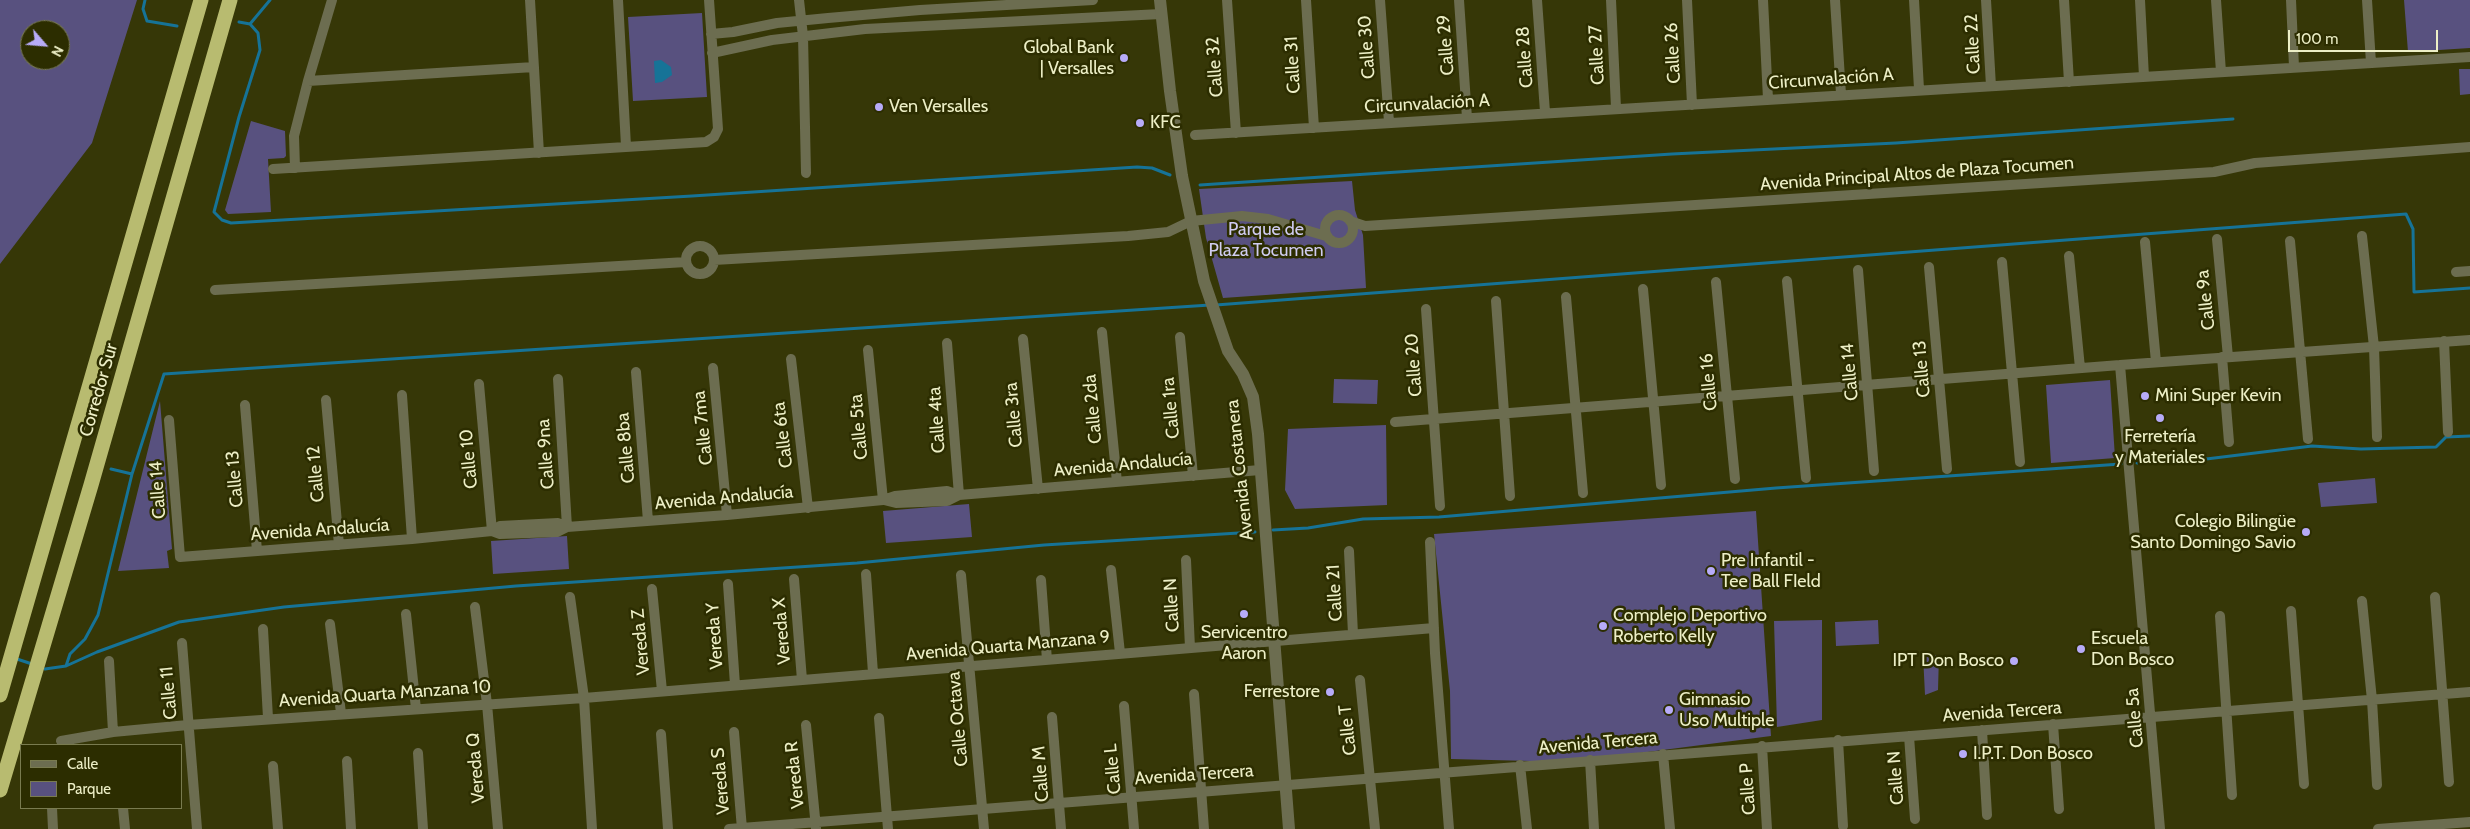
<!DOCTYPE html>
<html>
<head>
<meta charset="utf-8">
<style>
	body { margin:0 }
	#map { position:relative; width:2470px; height:829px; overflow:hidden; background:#363707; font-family:Cabin,sans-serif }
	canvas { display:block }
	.legend { position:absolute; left:20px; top:744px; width:162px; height:65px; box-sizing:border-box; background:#2c2d00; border:1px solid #797b4f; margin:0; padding:6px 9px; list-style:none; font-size:15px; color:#edefc6 }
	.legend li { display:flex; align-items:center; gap:10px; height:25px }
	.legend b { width:25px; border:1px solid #797b4f }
	.north { position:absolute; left:20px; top:20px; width:50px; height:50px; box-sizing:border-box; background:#2c2d00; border:1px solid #797b4f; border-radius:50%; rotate:117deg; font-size:14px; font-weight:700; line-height:20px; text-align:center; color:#edefc6 }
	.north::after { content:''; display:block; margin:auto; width:18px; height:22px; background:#b7abf8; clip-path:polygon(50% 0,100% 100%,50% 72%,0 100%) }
	.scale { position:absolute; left:2288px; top:30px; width:150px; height:22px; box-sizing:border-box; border:2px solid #edefc6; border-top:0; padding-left:6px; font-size:15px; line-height:18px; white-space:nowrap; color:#edefc6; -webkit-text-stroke:4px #2c2d00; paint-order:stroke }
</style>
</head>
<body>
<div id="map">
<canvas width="2470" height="829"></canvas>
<ul class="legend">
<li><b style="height:6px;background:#6c6d50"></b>Calle</li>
<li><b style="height:14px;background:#58517f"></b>Parque</li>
</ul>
<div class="north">N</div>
<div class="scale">100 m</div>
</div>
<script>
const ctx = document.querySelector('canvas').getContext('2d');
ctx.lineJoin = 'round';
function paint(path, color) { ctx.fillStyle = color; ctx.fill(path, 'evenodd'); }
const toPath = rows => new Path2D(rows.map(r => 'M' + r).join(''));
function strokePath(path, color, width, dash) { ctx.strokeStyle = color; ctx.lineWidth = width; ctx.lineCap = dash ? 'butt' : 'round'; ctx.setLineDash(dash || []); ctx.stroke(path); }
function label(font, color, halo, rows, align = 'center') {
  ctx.font = font + ' Cabin,sans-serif'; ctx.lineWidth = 5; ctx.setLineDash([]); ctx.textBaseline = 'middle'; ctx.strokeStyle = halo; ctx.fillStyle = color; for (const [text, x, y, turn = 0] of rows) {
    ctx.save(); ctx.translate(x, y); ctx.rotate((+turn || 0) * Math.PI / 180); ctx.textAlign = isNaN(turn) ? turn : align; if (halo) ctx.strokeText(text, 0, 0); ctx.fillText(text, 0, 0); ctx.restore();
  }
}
paint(toPath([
	[0,0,137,0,92,143,0,264],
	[30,30,60,30,60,60,30,60],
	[2404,0,2470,0,2470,48,2408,52],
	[702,13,707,97,633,101,628,17],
	[2459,69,2470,69,2470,94,2460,95],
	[251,121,285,131,286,156,284,158,268,159,271,212,228,214,225,210],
	[1352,181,1355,210,1363,235,1366,288,1223,298,1206,238,1199,189],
	[1334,379,1378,380,1377,404,1333,403],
	[2110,380,2115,458,2051,463,2046,385],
	[160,401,172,549,167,551,169,568,118,571],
	[1386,425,1387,505,1295,509,1285,490,1288,429],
	[2375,478,2377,503,2321,507,2318,483],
	[969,504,972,537,886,543,883,511],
	[1756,511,1771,736,1570,762,1451,759,1450,691,1434,534],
	[567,536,569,569,493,574,491,541],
	[1822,620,1822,720,1777,727,1774,621],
	[1878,620,1879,644,1836,646,1835,622],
	[1923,655,1939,655,1938,690,1925,695]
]), '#58517f');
paint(toPath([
	[661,60,671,67,672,75,662,82,655,83,654,61]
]), '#167397');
strokePath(toPath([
	[145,0,143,9,147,21,177,26],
	[239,22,250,24,258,33,260,50,239,117,214,212,222,220,231,223,692,196,1137,167,1152,168,1170,175],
	[250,24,270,0],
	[1200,185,1672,154,1896,143,2233,119],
	[1216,305,2406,214,2413,229,2414,292,2470,288],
	[2137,463,2190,461,2312,446,2361,449,2436,447,2446,437,2470,436],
	[111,469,132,474,164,374,1210,305],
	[1273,530,1308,528,1363,519,1439,517,1776,488,2121,464],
	[17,659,32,664],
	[66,666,70,654,85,639,98,615,132,474],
	[45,669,66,666,97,652,179,622,284,607,516,586,857,563,1044,545,1255,532]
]), '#167397', 3);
strokePath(toPath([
	[530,0,539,153],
	[618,0,626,146],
	[799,0,803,36,806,173],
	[1227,0,1236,133],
	[1306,0,1314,128],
	[1380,0,1389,122],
	[1459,0,1467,118],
	[1537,0,1545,112],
	[1611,0,1616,108],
	[1687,0,1692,105],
	[1763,0,1768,99],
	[1835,0,1841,94],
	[1914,0,1919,89],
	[1986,0,1991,86],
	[2064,0,2069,82],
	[2140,0,2144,77],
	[2216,0,2221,72],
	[2291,0,2294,67],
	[2367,0,2371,63],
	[711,34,733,32,777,23,828,18,920,10,1093,0],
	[712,53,772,40,865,29,1161,14],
	[308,81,534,67],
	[1195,135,2470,57],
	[295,168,294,136,308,81,332,0],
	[273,169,706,142,714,137,718,129,709,0],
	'1325 229a14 14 0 1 1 28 0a14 14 0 1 1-28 0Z',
	[1350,221,1365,226,2214,172,2255,163,2470,147],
	[2362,236,2374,347,2377,437],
	[2217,239,2228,357],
	[2290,241,2308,439],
	[2145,242,2156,362],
	'686 260a14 14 0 1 1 28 0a14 14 0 1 1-28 0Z',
	[2069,256,2080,368],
	[714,260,1128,236,1168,232,1191,221,1242,216,1268,219,1326,236],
	[2002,262,2020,462],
	[1929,267,1947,469],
	[1858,270,1874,471],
	[2456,272,2470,271],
	[1787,281,1806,478],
	[1716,282,1735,479],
	[1643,289,1661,485],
	[215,290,686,262],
	[1566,297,1583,493],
	[1496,301,1510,496],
	[1426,309,1440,506],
	[1102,332,1117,482],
	[1180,337,1193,476],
	[1023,339,1038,489],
	[2444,341,2448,432],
	[947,343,959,495],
	[868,350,883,500],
	[2222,357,2229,442],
	[791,359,808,508],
	[2120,365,2160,829],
	[713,368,727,515],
	[636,372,648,521],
	[558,379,567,527],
	[479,384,492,531],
	[402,395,412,539],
	[326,400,339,545],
	[245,405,257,551],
	[169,420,180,557,412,539,492,531,500,526,558,523,567,527],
	[1395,422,2120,365,2470,340],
	[884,500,896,503,947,501,959,495,1260,470],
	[492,531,500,534,557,532,567,527,727,515,883,500,895,496,947,491,959,495],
	[1430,542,1435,653,1449,829],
	[1349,551,1353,634],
	[1186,560,1190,648],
	[1111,570,1120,653],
	[866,574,873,673],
	[961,575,984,829],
	[794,579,802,680],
	[1041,580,1047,660],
	[728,584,735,685],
	[652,589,662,691],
	[570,597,584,698,592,829],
	[2435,597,2449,782],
	[2362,601,2372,700,2377,785],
	[475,607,487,704,498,829],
	[2291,611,2304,784],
	[406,614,416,709],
	[2220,616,2232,795],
	[330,624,341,713],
	[263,629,268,718],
	[182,643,197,829],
	[109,661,113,732],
	[1360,680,1375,829],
	[1194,694,1204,829],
	[1124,706,1134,829],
	[1052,717,1061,829],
	[879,718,888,829],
	[2053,724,2059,809],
	[806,725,816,828],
	[1982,730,1987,815],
	[734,732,742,829],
	[661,734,668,829],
	[1909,736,1915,819],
	[1838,740,1843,826],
	[61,741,113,732,188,725,584,698,1434,628],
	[1762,746,1767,829],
	[418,753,423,829],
	[1663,754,1670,829],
	[1590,760,1594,829],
	[347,761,351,829],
	[1520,765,1527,829],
	[273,766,278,829],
	[52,808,53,829],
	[123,808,125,829],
	[729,829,2470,692],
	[2378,829,2470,822]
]), '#6c6d50', 10);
strokePath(toPath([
	[1160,0,1170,91,1182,176,1204,281,1228,351,1243,374,1253,397,1258,434,1289,829]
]), '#6c6d50', 12);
strokePath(toPath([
	[0,695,201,0],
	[0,790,91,485,230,0]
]), '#b8bb70', 15);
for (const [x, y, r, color] of [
	[1124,58,5,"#b7abf8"],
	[879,107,5,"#b7abf8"],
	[1140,123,5,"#b7abf8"],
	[2145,396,5,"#b7abf8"],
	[2160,418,5,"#b7abf8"],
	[2306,532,5,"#b7abf8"],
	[1711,571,5,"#b7abf8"],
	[1244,614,5,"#b7abf8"],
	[1603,626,5,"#b7abf8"],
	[2081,649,5,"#b7abf8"],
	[2014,661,5,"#b7abf8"],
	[1330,692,5,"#b7abf8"],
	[1669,710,5,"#b7abf8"],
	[1963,754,5,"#b7abf8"]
]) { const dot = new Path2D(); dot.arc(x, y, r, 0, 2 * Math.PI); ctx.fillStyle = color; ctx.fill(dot); strokePath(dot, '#2c2d00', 2); }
label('18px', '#edefc6', '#2c2d00', [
	["Calle 22",1973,44,-93],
	["Calle 29",1446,45,-94],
	["Calle 30",1367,47,-94],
	["Calle 26",1673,53,-93],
	["Calle 27",1597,55,-93],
	["Calle 28",1525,57,-94],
	["Calle 31",1293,65,-93],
	["Calle 32",1215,67,-94],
	["Circunvalación A",1831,79,-4],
	["Circunvalación A",1427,104,-3],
	["Avenida Principal Altos de Plaza Tocumen",1917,174,-4],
	["Calle 9a",2206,300,-96],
	["Calle 20",1414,365,-94],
	["Calle 13",1922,369,-95],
	["Calle 14",1850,372,-95],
	["Calle 16",1709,382,-95],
	["Corredor Sur",99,390,-74],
	["Calle 1ra",1171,408,-95],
	["Calle 2da",1093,409,-95],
	["Calle 3ra",1014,415,-95],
	["Calle 4ta",937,420,-94],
	["Calle 5ta",859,427,-95],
	["Calle 7ma",703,428,-96],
	["Calle 6ta",783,435,-97],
	["Calle 8ba",626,448,-95],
	["Calle 9na",546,454,-94],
	["Calle 10",469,459,-95],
	["Avenida Andalucía",1123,465,-5],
	["Avenida Costanera",1240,470,-96],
	["Calle 12",316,474,-95],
	["Calle 13",235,479,-95],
	["Calle 14",158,490,-94],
	["Avenida Andalucía",724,498,-5],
	["Avenida Andalucía",320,530,-4],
	["Calle 21",1335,593,-93],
	["Calle N",1172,605,-93],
	["Vereda X",782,631,-95],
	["Vereda Y",715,636,-94],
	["Vereda Z",641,642,-95],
	["Avenida Quarta Manzana 9",1008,646,-5],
	["Calle 11",169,693,-95],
	["Avenida Quarta Manzana 10",385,694,-4],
	["Avenida Tercera",2002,712,-4],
	["Calle 5a",2135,718,-95],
	["Calle Octava",958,719,-95],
	["Calle T",1348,730,-96],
	["Avenida Tercera",1598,743,-5],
	["Vereda Q",476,768,-95],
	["Calle L",1113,769,-95],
	["Calle M",1041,774,-94],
	["Vereda R",795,775,-96],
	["Avenida Tercera",1194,775,-4],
	["Calle N",1896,778,-94],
	["Vereda S",721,781,-95],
	["Calle P",1748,789,-94]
]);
label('18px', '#edefc6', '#2c2d00', [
	["Global Bank",1114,48,"right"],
	["| Versalles",1114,69,"right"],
	["Ven Versalles",889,107],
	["KFC",1150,123],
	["Mini Super Kevin",2155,396],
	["Ferretería",2160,437,"center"],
	["y Materiales",2160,458,"center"],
	["Colegio Bilingüe",2296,522,"right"],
	["Santo Domingo Savio",2296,543,"right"],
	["Pre Infantil -",1721,561],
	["Tee Ball FIeld",1721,582],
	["Complejo Deportivo",1613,616],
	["Roberto Kelly",1613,637],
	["Servicentro",1244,633,"center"],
	["Aaron",1244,654,"center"],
	["Escuela",2091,639],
	["Don Bosco",2091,660],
	["IPT Don Bosco",2004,661,"right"],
	["Ferrestore",1320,692,"right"],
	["Gimnasio",1679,700],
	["Uso Multiple",1679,721],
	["I.P.T. Don Bosco",1973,754]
], 'left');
label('18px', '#d0ccf1', '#2c2d00', [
	["Parque de",1266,230],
	["Plaza Tocumen",1266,251]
]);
</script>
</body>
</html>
